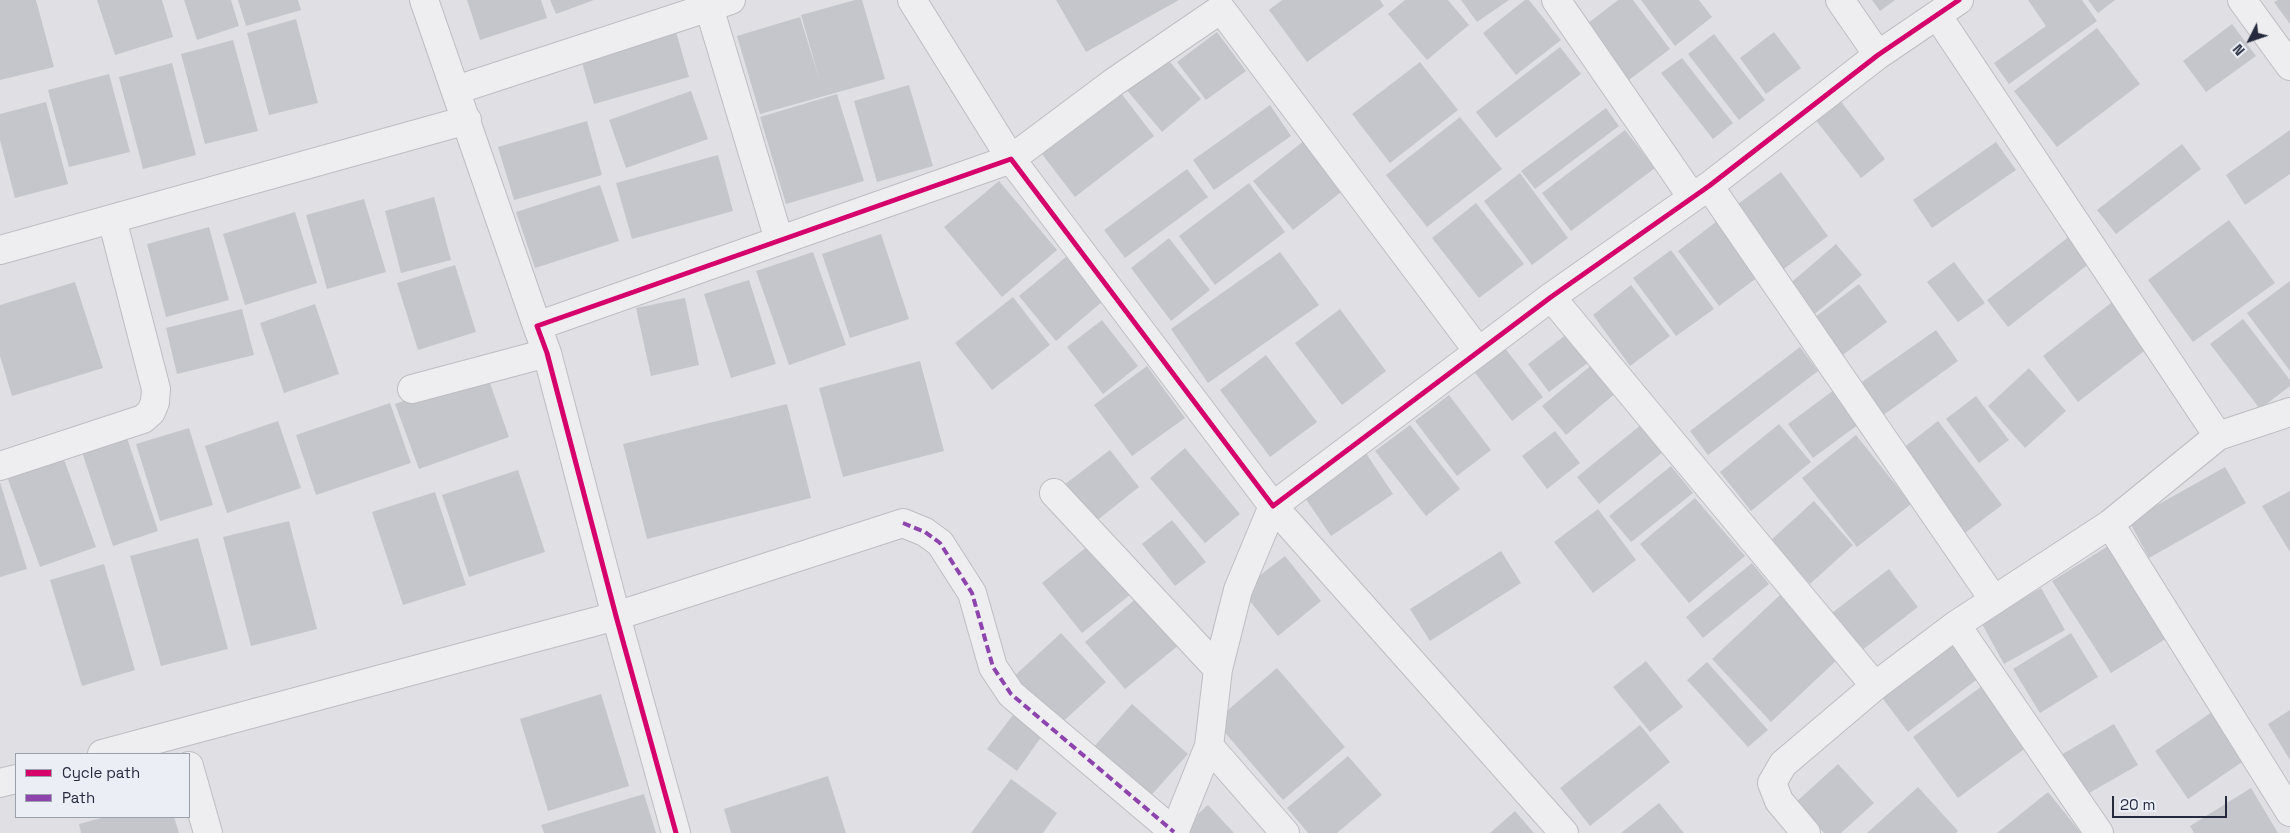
<!DOCTYPE html>
<html>
<head>
<meta charset="utf-8">
<style>
	body { margin:0 }
	#map { position:relative; width:2290px; height:833px; overflow:hidden; background:#dfdfe4; font-family:"Space Grotesk",sans-serif }
	canvas { display:block }
	.legend { position:absolute; left:15px; top:753px; width:175px; height:65px; box-sizing:border-box; background:#ebeef5; border:1px solid #9ca0ac; margin:0; padding:6px 9px; list-style:none; font-size:15px; color:#252a3e }
	.legend li { display:flex; align-items:center; gap:10px; height:25px }
	.legend b { width:25px; border:1px solid #9ca0ac }
	.north { position:absolute; left:2225px; top:15px; width:50px; height:50px; -webkit-text-stroke:4px #ebeef5; paint-order:stroke; rotate:229deg; font-size:14px; font-weight:700; line-height:20px; text-align:center; color:#252a3e }
	.north::after { content:''; display:block; margin:auto; width:18px; height:22px; background:#252a3e; clip-path:polygon(50% 0,100% 100%,50% 72%,0 100%) }
	.scale { position:absolute; left:2112px; top:796px; width:115px; height:22px; box-sizing:border-box; border:2px solid #252a3e; border-top:0; padding-left:6px; font-size:15px; line-height:18px; white-space:nowrap; color:#252a3e; -webkit-text-stroke:4px #ebeef5; paint-order:stroke }
</style>
</head>
<body>
<div id="map">
<canvas width="2290" height="833"></canvas>
<ul class="legend">
<li><b style="height:6px;background:#d6006c"></b>Cycle path</li>
<li><b style="height:6px;background:#8e44ad"></b>Path</li>
</ul>
<div class="north">N</div>
<div class="scale">20 m</div>
</div>
<script>
const ctx = document.querySelector('canvas').getContext('2d');
ctx.lineJoin = 'round';
function paint(path, color) { ctx.fillStyle = color; ctx.fill(path, 'evenodd'); }
const toPath = rows => new Path2D(rows.map(r => 'M' + r).join(''));
function strokePath(path, color, width, dash) { ctx.strokeStyle = color; ctx.lineWidth = width; ctx.lineCap = dash ? 'butt' : 'round'; ctx.setLineDash(dash || []); ctx.stroke(path); }
paint(toPath([
	[0,0,36,0,54,67,0,80],
	[97,0,162,0,173,37,115,55],
	[184,0,231,0,239,26,197,40],
	[238,0,298,0,301,10,246,26],
	[467,0,541,0,547,18,480,40],
	[550,0,594,0,556,14],
	[855,0,862,0,885,79,760,114,737,36,800,17,820,81,801,15],
	[1056,0,1179,0,1086,52],
	[1282,0,1380,0,1384,6,1307,62,1269,10],
	[1405,0,1448,0,1469,25,1427,60,1388,14],
	[1461,0,1509,0,1477,22],
	[1525,0,1529,0,1561,40,1516,75,1483,33],
	[1618,0,1633,0,1670,49,1629,80,1587,24],
	[1641,0,1699,0,1712,17,1675,46],
	[1872,0,1895,0,1880,11],
	[2028,0,2082,0,2097,21,2009,84,1994,63,2046,26],
	[2088,0,2115,0,2098,13],
	[2278,0,2290,0,2290,24,2274,2],
	[296,19,318,103,269,115,247,33],
	[2232,24,2256,56,2206,92,2183,61],
	[2097,28,2140,84,2057,147,2014,91],
	[676,32,689,77,594,104,581,59],
	[1217,32,1246,71,1206,100,1177,62],
	[1774,32,1801,68,1766,94,1740,58],
	[1714,34,1765,100,1739,120,1688,54],
	[233,40,258,131,205,144,181,54],
	[1560,47,1581,74,1496,138,1476,112],
	[1164,55,1201,99,1162,132,1125,88],
	[1682,58,1733,123,1713,139,1661,73],
	[1420,62,1458,110,1390,163,1352,114],
	[172,63,196,155,143,169,119,77],
	[109,74,130,152,69,167,48,90],
	[1114,84,1154,136,1075,197,1035,145],
	[909,85,933,166,877,182,854,101],
	[691,91,708,139,626,168,609,120],
	[837,94,864,181,786,204,760,117],
	[1836,95,1885,159,1861,178,1811,114],
	[46,102,68,184,15,198,0,140,0,114],
	[1270,105,1291,136,1214,190,1193,160],
	[1606,108,1619,126,1535,189,1521,171],
	[1460,117,1502,169,1427,227,1386,175],
	[587,121,602,175,514,200,498,147],
	[1625,130,1655,168,1571,231,1542,193],
	[2290,130,2290,174,2245,205,2226,175],
	[1305,140,1345,189,1293,230,1253,181],
	[1996,142,2016,170,1932,228,1913,200],
	[2182,144,2201,169,2116,234,2097,210],
	[718,155,733,211,632,239,616,183],
	[1187,169,1208,197,1125,258,1104,230],
	[1781,172,1828,236,1781,271,1734,207],
	[1520,173,1568,238,1532,265,1484,201],
	[999,181,1057,250,1002,297,944,227],
	[1249,183,1285,232,1215,285,1179,236],
	[600,185,619,241,535,268,516,212],
	[434,197,451,260,401,273,385,211],
	[364,199,386,272,327,289,306,215],
	[1476,203,1524,264,1479,298,1432,238],
	[295,212,317,283,245,305,223,234],
	[1721,218,1762,274,1719,306,1678,251],
	[2229,220,2275,283,2193,342,2148,280],
	[209,227,229,300,166,317,147,244],
	[881,234,909,319,850,338,822,254],
	[2070,236,2090,263,2008,327,1987,300],
	[1169,238,1210,290,1171,321,1131,268],
	[1836,244,1862,275,1811,317,1786,287],
	[1671,250,1714,309,1676,336,1633,278],
	[813,252,846,345,789,365,756,271],
	[1280,252,1319,305,1208,383,1171,329],
	[1066,257,1103,301,1056,341,1019,296],
	[1954,262,1985,303,1958,322,1927,282],
	[455,265,476,332,418,350,397,283],
	[749,280,776,364,731,378,704,294],
	[2290,281,2290,371,2247,313],
	[75,282,103,368,12,396,0,356,0,305],
	[1859,284,1887,322,1836,360,1807,323],
	[1631,285,1670,336,1630,366,1593,315],
	[1013,297,1050,345,992,390,955,343],
	[685,298,699,365,651,376,636,308],
	[2116,299,2152,345,2078,402,2043,356],
	[315,304,339,374,284,393,260,323],
	[242,309,254,355,177,374,166,328],
	[1340,309,1386,371,1342,405,1295,343],
	[2243,319,2290,380,2290,386,2260,409,2210,344],
	[1102,320,1138,366,1103,394,1067,347],
	[1936,330,1958,361,1882,416,1859,384],
	[1567,334,1589,362,1549,392,1528,364],
	[1497,338,1543,397,1512,421,1466,361],
	[1800,347,1818,371,1708,455,1690,431],
	[1266,355,1317,422,1270,457,1220,390],
	[920,361,944,451,843,477,819,388],
	[1593,364,1616,393,1566,435,1542,406],
	[1147,366,1185,418,1132,456,1094,405],
	[2029,368,2066,411,2025,448,1988,406],
	[486,372,509,437,419,469,395,404],
	[1834,390,1859,424,1813,458,1788,424],
	[1449,395,1491,450,1457,476,1415,421],
	[1976,396,2009,440,1979,463,1946,419],
	[390,403,411,463,316,495,296,435],
	[787,404,811,498,647,539,623,444],
	[278,421,301,488,227,513,205,446],
	[1938,421,2002,505,1965,533,1902,449],
	[1642,424,1663,452,1599,504,1577,477],
	[1779,424,1811,462,1751,511,1720,472],
	[1410,425,1460,489,1426,516,1375,451],
	[189,428,213,505,160,521,136,444],
	[1555,431,1580,463,1547,489,1522,456],
	[1856,435,1911,504,1857,547,1802,478],
	[127,438,158,531,113,546,82,452],
	[1185,448,1240,514,1205,543,1150,478],
	[1110,450,1139,487,1090,526,1060,488],
	[1364,450,1393,494,1331,536,1301,492],
	[62,454,96,547,40,567,6,474],
	[1671,466,1693,493,1631,542,1609,516],
	[2225,467,2246,503,2149,558,2129,521],
	[518,470,545,552,469,577,442,495],
	[0,482,27,569,0,577],
	[2290,491,2290,552,2262,506],
	[435,492,466,585,403,605,372,512],
	[1695,498,1745,556,1689,603,1640,544],
	[1814,501,1853,545,1810,584,1771,540],
	[1598,509,1636,560,1593,593,1554,542],
	[1172,520,1206,562,1175,586,1142,544],
	[289,521,317,629,251,646,223,537],
	[198,538,228,649,161,666,130,556],
	[1094,541,1135,591,1082,633,1042,583],
	[2113,543,2172,635,2111,673,2052,581],
	[1501,551,1521,583,1430,641,1410,609],
	[1285,556,1321,601,1278,636,1241,590],
	[1752,563,1769,584,1703,638,1686,617],
	[104,564,135,670,82,686,50,580],
	[1889,569,1918,607,1861,651,1832,613],
	[2041,588,2065,630,2004,664,1981,622],
	[1780,595,1839,658,1771,722,1712,659],
	[1139,596,1179,645,1125,689,1085,642],
	[1061,633,1106,682,1055,729,1010,680],
	[2071,633,2098,677,2040,713,2013,669],
	[1948,636,1980,677,1908,732,1877,691],
	[1646,661,1683,707,1650,732,1613,687],
	[1707,662,1768,730,1748,747,1687,680],
	[1277,668,1345,747,1283,800,1215,721],
	[1982,686,2027,747,1958,798,1913,737],
	[601,694,629,786,548,811,520,719],
	[1132,704,1188,754,1147,800,1091,750],
	[2290,710,2290,760,2268,724],
	[2212,712,2245,760,2188,799,2155,751],
	[1013,715,1042,736,1017,771,987,749],
	[2114,724,2138,765,2077,800,2054,759],
	[1640,725,1670,762,1590,826,1560,788],
	[1348,756,1382,795,1337,833,1308,833,1287,808],
	[1838,764,1874,803,1841,833,1824,833,1796,802],
	[828,776,846,833,731,833,724,809],
	[1011,779,1057,813,1043,833,971,833],
	[1918,787,1958,831,1956,833,1867,833],
	[2251,788,2278,833,2194,833,2190,826],
	[2048,792,2081,833,1997,833],
	[644,794,656,833,544,833,541,825],
	[1659,803,1684,833,1621,833],
	[1208,805,1234,833,1177,833],
	[1515,811,1534,833,1490,833],
	[105,817,174,817,179,833,81,833,79,824]
]), '#c5c6cb');
const minor = toPath([
	[424,0,537,326],
	[912,0,1011,159,1114,82,1221,9,1478,351],
	[1556,0,1692,197],
	[1840,0,1878,55],
	[2242,0,2290,66],
	[709,7,779,240],
	[1937,15,2218,436],
	[456,90,731,0],
	[1709,186,1994,600],
	[0,250,467,120],
	[1551,297,1875,686],
	[412,389,547,353],
	[0,466,143,419,151,412,155,402,156,389,112,219],
	[1054,493,1218,669],
	[2110,524,2218,436,2290,412],
	[1956,625,2099,833],
	[1209,746,1285,833],
	[102,754,616,616,903,523,925,532,940,543,972,593,993,667,1011,694,1174,832],
	[189,766,208,833],
	[0,783,16,779],
	[676,833,616,616,547,353,537,326,1011,159,1273,506,1551,297,1709,186,1878,55,1959,0],
	[1174,833,1209,746,1218,669,1238,590,1273,506,1564,833],
	[1806,833,1779,801,1772,783,1783,764,1875,686,1956,625,2110,524,2290,812]
]);
strokePath(minor, '#bdbdc2', 30);
strokePath(minor, '#eeeef1', 28);
strokePath(toPath([
	[903,523,925,532,940,543,972,593,993,667,1011,694,1174,832]
]), '#8e44ad', 4, [8, 4]);
strokePath(toPath([
	[676,833,616,616,547,353,537,326,1011,159,1273,506,1551,297,1709,186,1878,55,1959,0]
]), '#d6006c', 5);
</script>
</body>
</html>
